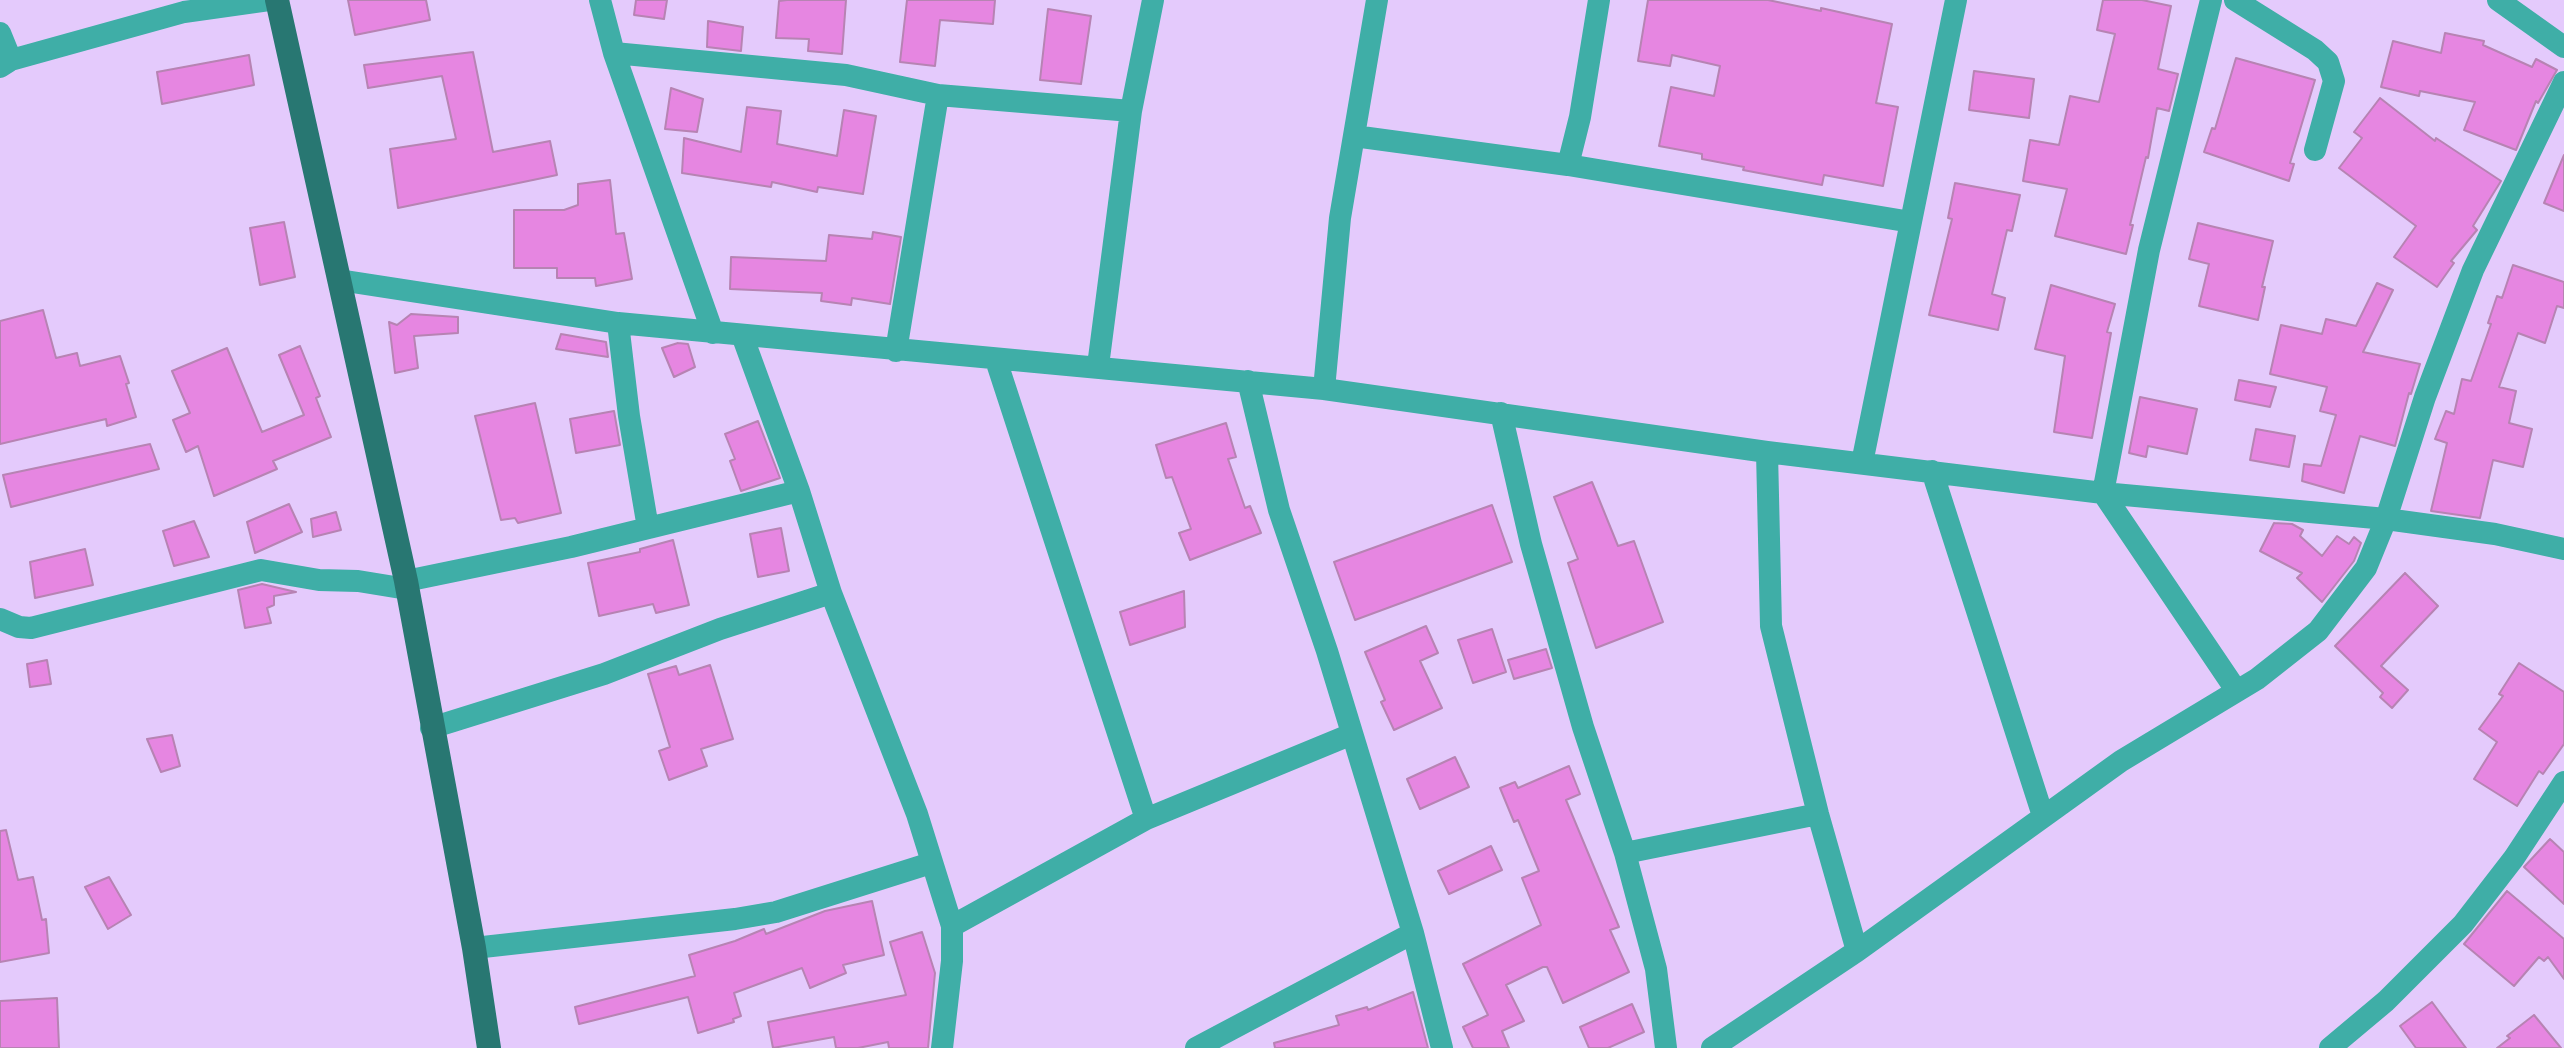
<!DOCTYPE html>
<html>
<head>
<meta charset="utf-8">
<style>
	body { margin:0 }
	canvas { display:block; background:#e4cafc }
</style>
</head>
<body>
<canvas width="2564" height="1048"></canvas>
<script>
const ctx = document.querySelector('canvas').getContext('2d');
ctx.lineJoin = 'round';
function paint(path, color) { ctx.fillStyle = color; ctx.fill(path, 'evenodd'); }
const toPath = rows => new Path2D(rows.map(r => 'M' + r).join(''));
function strokePath(path, color, width, dash) { ctx.strokeStyle = color; ctx.lineWidth = width; ctx.lineCap = dash ? 'butt' : 'round'; ctx.setLineDash(dash || []); ctx.stroke(path); }
const building = toPath([
	[348,0,426,0,430,20,355,35,348,0],
	[636,0,667,0,664,19,634,15,636,0],
	[787,0,846,0,842,54,808,51,809,39,776,38,779,1,787,0],
	[907,0,995,0,993,24,940,20,935,66,900,62,907,0],
	[1648,0,1768,0,1821,11,1821,8,1892,24,1876,103,1898,107,1883,186,1824,175,1822,185,1743,170,1744,167,1702,159,1702,154,1659,146,1671,87,1714,96,1720,66,1672,55,1670,66,1638,61,1648,0],
	[2103,0,2142,0,2171,6,2158,69,2178,74,2169,111,2157,108,2148,158,2146,157,2130,225,2133,225,2126,254,2055,236,2067,189,2023,181,2030,140,2059,145,2070,96,2099,102,2115,34,2097,30,2103,0],
	[1048,9,1091,16,1081,84,1040,80,1048,9],
	[708,21,743,27,741,51,707,47,708,21],
	[2445,33,2484,41,2483,45,2532,67,2536,59,2557,70,2538,103,2536,101,2516,150,2464,130,2475,102,2420,91,2419,96,2381,87,2393,41,2441,53,2445,33],
	[473,52,493,152,550,141,557,175,398,208,390,149,456,139,442,76,368,88,364,65,473,52],
	[249,55,254,85,162,104,157,72,249,55],
	[2236,58,2315,80,2290,163,2294,164,2289,181,2204,152,2212,128,2215,129,2236,58],
	[1974,71,2034,79,2029,118,1969,110,1974,71],
	[671,88,703,99,697,132,665,129,671,88],
	[2380,98,2435,141,2436,138,2501,181,2473,226,2477,230,2451,261,2454,263,2437,287,2394,257,2416,226,2339,168,2362,138,2354,132,2380,98],
	[747,107,781,111,777,144,837,156,844,110,876,116,863,194,818,187,817,192,772,182,771,187,682,173,684,138,741,152,747,107],
	[2564,155,2564,211,2544,203,2564,155],
	[610,180,616,234,624,233,632,279,596,286,595,278,557,278,557,268,514,268,514,210,564,210,578,205,578,184,610,180],
	[1955,183,2020,195,2012,231,2007,230,1992,294,2005,298,1998,330,1929,315,1952,219,1948,218,1955,183],
	[284,222,295,277,260,285,250,228,284,222],
	[2198,223,2273,241,2262,287,2265,287,2258,320,2199,306,2209,264,2189,259,2198,223],
	[873,232,901,237,890,304,852,298,851,305,821,301,822,293,730,289,731,257,826,261,829,235,872,239,873,232],
	[2513,265,2564,282,2564,308,2557,306,2545,343,2518,333,2499,387,2516,391,2509,423,2532,429,2523,467,2493,460,2480,518,2431,511,2447,443,2435,439,2446,411,2454,414,2462,379,2471,381,2491,324,2488,323,2497,296,2502,298,2513,265],
	[2377,283,2393,290,2363,352,2420,364,2411,394,2409,393,2395,446,2360,436,2344,493,2302,481,2304,464,2321,466,2336,415,2320,411,2327,387,2270,374,2281,325,2322,334,2326,319,2356,326,2377,283],
	[2051,285,2115,304,2107,332,2111,333,2092,438,2054,432,2065,356,2035,349,2051,285],
	[43,310,56,358,77,353,80,366,120,356,129,383,126,384,136,417,107,426,106,419,0,444,0,321,43,310],
	[411,314,458,317,458,333,414,336,418,368,395,373,389,322,397,325,411,314],
	[561,334,606,342,608,357,556,349,561,334],
	[678,343,688,344,695,367,674,377,662,348,678,343],
	[300,346,320,396,316,398,331,437,273,461,277,469,214,496,198,446,186,452,173,420,190,413,172,371,227,348,262,432,304,415,279,355,300,346],
	[2239,380,2276,387,2270,407,2235,400,2239,380],
	[2140,397,2197,409,2187,454,2148,446,2146,457,2129,453,2140,397],
	[535,403,561,513,518,523,515,518,501,520,475,416,535,403],
	[614,411,620,445,576,453,570,419,614,411],
	[758,421,780,478,741,491,730,461,735,459,725,434,758,421],
	[1226,423,1236,457,1228,459,1245,508,1250,506,1261,533,1190,560,1179,533,1191,529,1172,477,1166,478,1156,445,1226,423],
	[2256,429,2295,436,2289,467,2250,460,2256,429],
	[150,444,159,469,11,507,3,475,150,444],
	[1592,482,1618,546,1634,541,1663,622,1596,648,1568,563,1578,559,1554,497,1592,482],
	[289,504,302,532,255,553,247,522,289,504],
	[1492,505,1512,562,1355,620,1334,562,1492,505],
	[336,512,341,530,313,537,311,519,336,512],
	[194,521,209,557,174,566,163,531,194,521],
	[2274,523,2292,524,2303,530,2300,536,2322,556,2337,536,2349,544,2354,537,2361,543,2354,561,2322,602,2297,578,2302,573,2260,551,2274,523],
	[781,528,789,571,758,577,750,534,781,528],
	[673,540,689,605,656,613,653,604,599,616,588,563,640,552,640,549,673,540],
	[85,549,93,585,35,598,30,562,85,549],
	[2405,573,2438,606,2381,666,2408,690,2392,708,2380,697,2383,693,2335,646,2405,573],
	[262,584,296,592,274,596,274,605,267,608,271,623,245,628,238,590,262,584],
	[1184,591,1185,627,1130,645,1120,612,1184,591],
	[1426,626,1438,653,1420,661,1442,708,1394,730,1381,702,1385,700,1365,652,1426,626],
	[1492,629,1506,672,1473,683,1458,640,1492,629],
	[1546,649,1552,668,1514,679,1508,660,1546,649],
	[47,660,51,684,30,687,27,664,47,660],
	[2519,663,2564,692,2564,744,2543,774,2539,771,2517,806,2474,779,2497,742,2479,729,2503,696,2499,694,2519,663],
	[710,665,733,739,701,749,707,766,669,780,659,751,670,747,648,674,676,666,679,675,710,665],
	[172,735,180,766,161,772,147,739,172,735],
	[1455,757,1469,787,1420,809,1407,779,1455,757],
	[1569,766,1580,794,1566,800,1619,927,1610,930,1629,972,1563,1003,1547,967,1543,967,1506,985,1524,1021,1502,1031,1509,1048,1473,1048,1463,1027,1488,1015,1463,964,1541,925,1522,878,1539,871,1518,820,1514,822,1500,788,1515,782,1518,788,1569,766],
	[6,830,18,880,33,877,42,920,46,919,49,953,0,962,0,831,6,830],
	[2550,839,2564,852,2564,904,2524,867,2550,839],
	[1491,846,1502,870,1449,894,1438,871,1491,846],
	[109,877,131,915,108,929,85,887,109,877],
	[2507,891,2564,939,2564,979,2548,957,2544,961,2539,957,2514,986,2464,944,2507,891],
	[872,901,884,955,843,965,846,973,810,988,802,968,734,993,741,1016,733,1019,734,1022,698,1033,688,997,579,1024,575,1007,695,976,689,955,735,941,764,929,766,934,825,911,872,901],
	[922,932,935,973,928,1048,889,1048,888,1042,858,1048,836,1048,834,1037,773,1048,768,1022,906,995,890,942,922,932],
	[1413,992,1428,1048,1275,1048,1274,1043,1339,1025,1336,1016,1367,1007,1368,1010,1413,992],
	[57,998,59,1048,0,1048,0,1001,57,998],
	[2432,1002,2466,1048,2416,1048,2400,1026,2432,1002],
	[1632,1004,1644,1032,1608,1048,1589,1048,1580,1027,1632,1004],
	[2534,1015,2561,1048,2497,1048,2510,1038,2507,1036,2534,1015]
]);
paint(building, '#e686e1');
strokePath(building, '#b783b3', 2);
strokePath(toPath([
	[600,0,614,53,713,333],
	[2211,0,2149,250,2103,493,2236,690],
	[2235,0,2315,50,2328,62,2334,81,2315,150],
	[2498,0,2564,47],
	[0,33,11,60],
	[614,53,846,75,938,95,1131,111],
	[0,67,11,60,184,12,269,0],
	[1354,136,1568,165,1911,222],
	[1568,165,1580,117,1599,0],
	[339,280,618,323,1324,389,1767,452,2103,493,2386,519,2495,534,2564,549],
	[618,323,629,416,648,528],
	[742,335,799,491,831,593,917,814,952,926,952,961,942,1048],
	[896,351,938,95],
	[996,360,1146,819],
	[1098,366,1131,111,1153,0],
	[1248,381,1279,510,1327,651,1413,933,1442,1048],
	[1324,389,1340,218,1377,0],
	[1501,413,1531,544,1583,727,1625,853,1656,969,1666,1048],
	[1767,452,1771,626,1818,814,1857,951],
	[1862,463,1956,0],
	[1932,471,2043,816],
	[406,581,571,547,799,491],
	[0,619,19,627,31,628,261,570,319,580,358,581,407,589],
	[431,728,604,674,720,629,831,593],
	[1625,853,1818,814],
	[952,926,1146,819,1352,734],
	[474,948,735,919,776,912,931,863],
	[1196,1048,1413,933],
	[1712,1048,1857,951,2121,761,2257,679,2318,631,2366,568,2386,519,2425,397,2473,270,2564,82],
	[2330,1048,2386,1001,2463,924,2514,858,2564,782]
]), '#3faea7', 22);
strokePath(toPath([
	[277,0,406,581,474,948,489,1048]
]), '#287772', 24);
</script>
</body>
</html>
